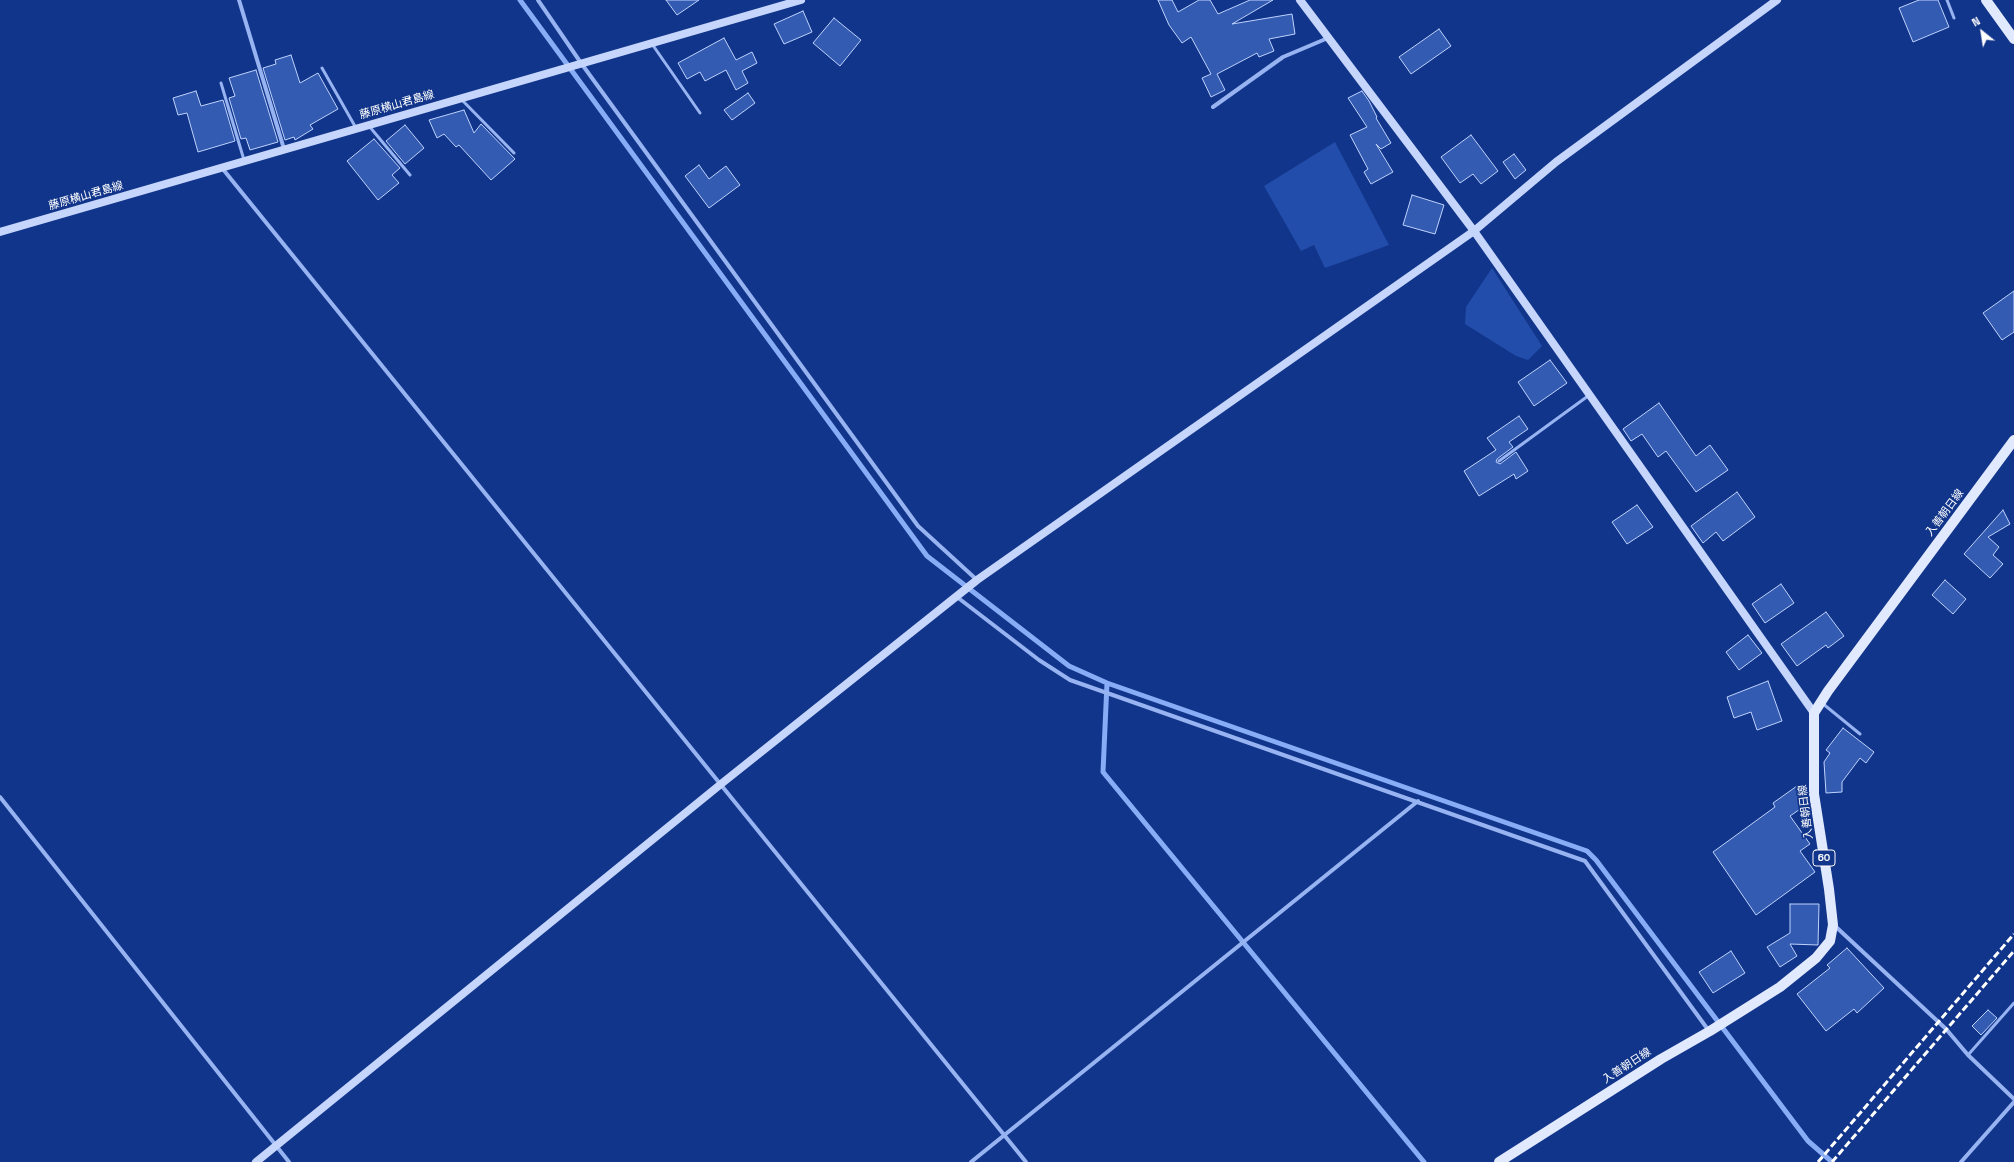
<!DOCTYPE html>
<html>
<head>
<meta charset="utf-8">
<style>
	body { margin:0 }
	#map { position:relative; width:2014px; height:1162px; overflow:hidden; background:#11358a; font-family:"Space Grotesk",sans-serif }
	canvas { display:block }
	.north { position:absolute; left:1962px; top:12px; width:40px; height:40px; -webkit-text-stroke:3px #11358a; paint-order:stroke; rotate:330deg; font-size:11px; font-weight:700; line-height:16px; text-align:center; color:#fff }
	.north::after { content:''; display:block; margin:auto; width:14px; height:18px; background:#fff; clip-path:polygon(50% 0,100% 100%,50% 72%,0 100%) }
</style>
</head>
<body>
<div id="map">
<canvas width="2014" height="1162"></canvas>
<div class="north">N</div>
</div>
<script>
const ctx = document.querySelector('canvas').getContext('2d');
ctx.lineJoin = 'round';
function paint(path, color) { ctx.fillStyle = color; ctx.fill(path, 'evenodd'); }
const toPath = rows => new Path2D(rows.map(r => 'M' + r).join(''));
function strokePath(path, color, width, dash) { ctx.strokeStyle = color; ctx.lineWidth = width; ctx.lineCap = dash ? 'butt' : 'round'; ctx.setLineDash(dash || []); ctx.stroke(path); }
function label(font, color, halo, rows, align = 'center') {
  ctx.font = font + ' "Space Grotesk","Noto Sans JP",sans-serif'; ctx.lineWidth = 3.5; ctx.setLineDash([]); ctx.textBaseline = 'middle'; ctx.strokeStyle = halo; ctx.fillStyle = color; for (const [text, x, y, turn = 0] of rows) {
    ctx.save(); ctx.translate(x, y); ctx.rotate((+turn || 0) * Math.PI / 180); ctx.textAlign = isNaN(turn) ? turn : align; if (halo) ctx.strokeText(text, 0, 0); ctx.fillText(text, 0, 0); ctx.restore();
  }
}
paint(toPath([
	[1335,142,1389,245,1325,268,1314,245,1301,251,1264,186],
	[1492,268,1542,346,1528,360,1516,356,1465,324,1466,307]
]), '#224daa');
strokePath(toPath([
	[520,0,927,556,1069,666,1107,683,1587,851,1596,860,1808,1141,1832,1162],
	[1107,683,1103,772,1424,1162]
]), '#88acf5', 5);
const building = toPath([
	[666,0,699,0,677,15,666,0],
	[1158,0,1172,0,1178,12,1199,0,1210,0,1218,14,1250,0,1273,0,1232,24,1292,14,1295,34,1269,39,1274,51,1259,57,1257,53,1217,74,1225,90,1211,97,1202,78,1211,74,1191,37,1182,43,1169,25,1158,0],
	[1919,0,1938,0,1949,27,1913,42,1899,8,1919,0],
	[803,11,812,32,784,44,774,24,803,11],
	[834,18,861,40,840,66,813,43,834,18],
	[1439,29,1451,46,1411,74,1399,57,1439,29],
	[724,38,736,60,752,52,757,63,742,71,748,83,736,90,726,70,705,81,700,72,687,79,678,63,724,38],
	[291,55,300,83,318,73,338,109,310,125,313,129,295,140,294,137,285,140,263,68,276,64,275,60,291,55],
	[256,70,278,142,250,150,246,138,241,139,229,98,235,96,229,78,256,70],
	[196,91,201,106,223,100,235,141,198,152,187,113,178,115,173,98,196,91],
	[1362,91,1369,101,1377,117,1376,118,1391,143,1381,149,1376,144,1393,172,1371,184,1364,172,1368,169,1350,135,1367,127,1348,98,1362,91],
	[748,93,755,103,732,120,724,110,748,93],
	[464,110,474,133,481,124,515,159,491,180,459,145,456,147,444,134,437,138,429,120,464,110],
	[405,125,424,148,405,164,386,141,405,125],
	[1471,135,1498,171,1481,184,1473,174,1460,183,1441,157,1471,135],
	[374,139,400,168,392,175,399,183,378,200,347,161,374,139],
	[1514,154,1526,170,1515,179,1503,162,1514,154],
	[699,165,709,179,726,166,740,185,709,208,685,176,699,165],
	[1412,195,1444,205,1435,234,1403,225,1412,195],
	[2014,291,2014,332,2002,340,1983,313,2014,291],
	[1550,360,1567,383,1534,406,1518,382,1550,360],
	[1659,403,1696,456,1710,445,1728,470,1696,492,1666,451,1658,457,1642,434,1631,441,1623,429,1659,403],
	[1519,416,1528,429,1509,442,1513,447,1497,459,1496,462,1500,464,1516,452,1528,471,1516,479,1514,474,1479,496,1464,471,1496,450,1487,438,1519,416],
	[1737,492,1755,517,1723,541,1716,532,1703,543,1691,526,1737,492],
	[1637,505,1653,527,1627,544,1612,522,1637,505],
	[2003,510,2010,524,1988,537,1999,547,1993,555,2003,564,1990,578,1964,554,2003,510],
	[1945,580,1966,599,1953,614,1932,595,1945,580],
	[1781,584,1794,603,1765,623,1752,604,1781,584],
	[1826,612,1844,636,1828,648,1826,645,1797,666,1781,644,1826,612],
	[1748,635,1762,653,1739,670,1726,652,1748,635],
	[1768,681,1782,721,1757,730,1751,712,1734,718,1727,697,1768,681],
	[1843,728,1874,752,1866,763,1860,758,1842,782,1842,792,1826,793,1824,762,1830,753,1826,750,1843,728],
	[1797,786,1809,803,1790,816,1810,844,1800,851,1815,872,1756,915,1713,852,1775,807,1773,803,1797,786],
	[1790,904,1819,904,1818,945,1790,944,1797,956,1780,967,1767,947,1790,933,1790,904],
	[1847,948,1884,988,1857,1013,1854,1009,1826,1031,1797,994,1830,968,1827,965,1847,948],
	[1731,951,1745,973,1713,993,1699,972,1731,951],
	[1988,1010,1997,1018,1981,1035,1972,1026,1988,1010]
]);
paint(building, '#345bb2');
strokePath(building, '#bed2fd', 1);
strokePath(toPath([
	[1947,0,1954,18],
	[652,44,700,113],
	[322,68,356,128],
	[221,83,244,160],
	[461,99,514,153],
	[369,126,410,175],
	[1499,461,1588,396],
	[1822,703,1860,734],
	[1968,1055,2014,1003]
]), '#97b3f1', 3);
strokePath(toPath([
	[239,0,284,149],
	[538,0,581,63,918,526,977,580],
	[1213,107,1283,57,1328,38],
	[222,168,1026,1162],
	[957,597,1039,660,1070,680,1585,861,1709,1031],
	[0,797,289,1162],
	[1835,926,1946,1029,1968,1055,2014,1099],
	[971,1162,1418,801],
	[1961,1162,2014,1102]
]), '#97b3f1', 4);
strokePath(toPath([
	[1300,0,1474,231,1814,713],
	[0,232,801,0],
	[256,1162,721,784,977,580,1474,231,1556,162,1777,0]
]), '#c5d5fc', 8);
strokePath(toPath([
	[1986,0,2014,39],
	[1499,1162,1661,1059,1710,1031,1780,987,1816,958,1830,941,1833,925,1829,889,1814,794,1814,713,1828,691,2014,440]
]), '#e1e9ff', 10);
strokePath(toPath([
	[1818,1162,2014,934],
	[1832,1162,2014,951]
]), '#fff', 3, [7, 3]);
for (const [x, y, w] of [
	[1824,858,22]
]) { const box = new Path2D(); box.roundRect(x - w / 2, y - 8, w, 16, 3); ctx.fillStyle = '#11358a'; ctx.fill(box); strokePath(box, '#fff', 1); }
label('bold 10px', '#fff', null, [
	["60",1824,858]
]);
label('11px', '#fff', '#11358a', [
	["藤原横山君島線",397,105,-16],
	["藤原横山君島線",86,196,-16],
	["入善朝日線",1945,513,-53],
	["入善朝日線",1806,812,-97],
	["入善朝日線",1627,1066,-33]
]);
</script>
</body>
</html>
